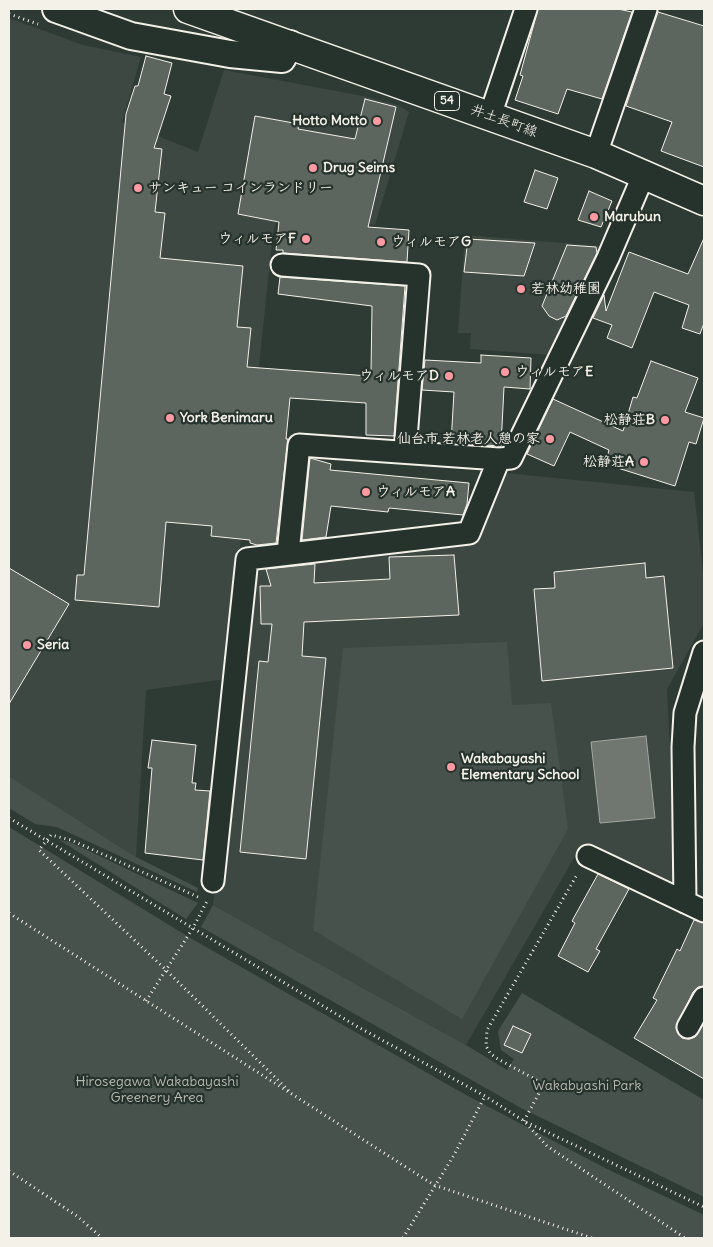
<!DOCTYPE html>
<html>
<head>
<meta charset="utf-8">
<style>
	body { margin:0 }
	#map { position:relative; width:713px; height:1247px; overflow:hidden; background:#2e3b34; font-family:Delius,sans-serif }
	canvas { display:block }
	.frame { position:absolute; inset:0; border:10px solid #f4f1e8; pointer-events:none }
</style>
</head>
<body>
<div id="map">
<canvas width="713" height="1247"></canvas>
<div class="frame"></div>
</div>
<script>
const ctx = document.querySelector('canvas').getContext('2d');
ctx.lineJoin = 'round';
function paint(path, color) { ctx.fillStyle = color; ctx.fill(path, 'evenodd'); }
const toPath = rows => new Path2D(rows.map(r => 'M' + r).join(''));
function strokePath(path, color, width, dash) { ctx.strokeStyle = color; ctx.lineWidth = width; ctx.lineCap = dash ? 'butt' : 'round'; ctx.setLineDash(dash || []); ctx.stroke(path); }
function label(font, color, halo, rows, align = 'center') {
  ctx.font = font + ' Delius,"Klee One",sans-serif'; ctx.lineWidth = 4.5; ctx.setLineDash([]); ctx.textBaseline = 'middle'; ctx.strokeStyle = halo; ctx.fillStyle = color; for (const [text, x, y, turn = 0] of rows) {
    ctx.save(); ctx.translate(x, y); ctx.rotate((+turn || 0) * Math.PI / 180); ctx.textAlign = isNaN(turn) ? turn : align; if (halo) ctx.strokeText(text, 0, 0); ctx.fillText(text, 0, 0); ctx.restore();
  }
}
paint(toPath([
	[9,18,83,45,141,57,122,122,198,152,224,70,363,96,398,105,409,112,375,225,278,215,273,233,226,679,146,690,136,857,9,776],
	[465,235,600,246,551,355,470,349,471,333,458,333],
	[506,473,694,492,704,581,704,623,667,689,677,885,581,846,466,1045,213,905,256,561,473,542]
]), '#3c4841');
paint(toPath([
	[507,642,512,705,551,703,568,829,462,1019,313,930,343,648],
	[9,776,136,857,198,888,197,892,57,827,35,824,9,808],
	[9,827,192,939,466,1095,607,1169,704,1215,704,1238,9,1238],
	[59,840,70,842,198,903,186,919],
	[213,905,466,1045,507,1070,514,1059,501,1050,498,1031,522,993,704,1100,704,1197,521,1108,201,927]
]), '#48524c');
const water = toPath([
	[646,736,655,818,600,823,591,742,646,736]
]);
paint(water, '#6f7770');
strokePath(water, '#a4a8a0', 1);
const building = toPath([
	[538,9,618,9,632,12,602,99,567,89,558,114,515,100,523,76,520,75,538,9],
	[658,12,704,26,704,167,661,151,672,122,626,106,658,12],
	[146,56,172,63,164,94,171,96,154,148,162,149,155,212,165,213,160,258,243,266,237,327,251,328,247,367,369,376,371,373,372,306,278,294,280,277,405,286,394,436,366,435,366,403,290,398,286,439,288,439,276,543,257,545,250,543,250,540,211,536,212,526,166,522,159,607,75,600,77,575,84,575,126,114,135,86,138,86,146,56],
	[365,99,396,107,368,227,409,230,407,262,283,253,283,250,276,250,279,222,238,214,255,116,299,124,298,129,355,139,365,99],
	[535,170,558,178,547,209,524,202,535,170],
	[589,191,612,201,601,227,578,220,589,191],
	[704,238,704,323,700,334,682,328,689,305,654,292,632,348,607,338,612,325,593,318,604,295,606,311,629,252,688,274,704,238],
	[468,239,535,243,524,276,464,272,468,239],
	[567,245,596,247,597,253,566,316,557,320,549,316,542,306,567,245],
	[481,355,531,358,530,389,504,387,501,446,451,443,454,392,422,390,425,360,481,363,481,355],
	[651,361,698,378,685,412,704,418,696,444,689,442,675,486,605,464,609,450,570,432,554,466,527,454,553,399,623,431,633,397,637,398,651,361],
	[310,458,331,464,330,470,469,483,467,504,463,515,389,508,388,512,331,506,326,537,302,540,310,458],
	[454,555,459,615,304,622,302,656,326,658,306,859,240,852,259,661,268,662,272,624,261,624,260,586,271,586,266,569,315,564,314,583,390,579,389,557,454,555],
	[645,563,646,578,664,576,673,668,542,681,534,589,555,588,554,572,645,563],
	[9,568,69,604,9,704,9,568],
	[152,740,196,745,192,783,196,783,195,790,210,791,203,860,145,853,152,768,148,768,152,740],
	[598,874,629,889,596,949,600,951,588,972,558,956,575,923,572,921,598,874],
	[694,920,704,923,704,986,698,987,693,992,676,1028,682,1038,689,1039,695,1037,704,1023,704,1079,634,1038,657,1000,653,998,677,949,680,951,694,920],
	[513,1026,531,1034,522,1053,504,1045,513,1026]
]);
paint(building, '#5c655e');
strokePath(building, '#f4f1e8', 1);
const minor = toPath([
	[490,116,526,9],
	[596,154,646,9],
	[282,265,419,275,405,451],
	[288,553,299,445,499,459,511,458,608,258,644,174],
	[588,856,704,911],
	[213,881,247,559,469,533,499,459],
	[685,902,683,747,685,713,704,652],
	[688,1027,704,998]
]);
const tertiary = toPath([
	[56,9,131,36,230,54,282,59,290,44]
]);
const primary = toPath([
	[188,9,596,154,704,201]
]);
strokePath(minor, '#f4f1e8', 25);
strokePath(tertiary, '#f4f1e8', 30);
strokePath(primary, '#f4f1e8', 31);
strokePath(toPath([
	[9,14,38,24],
	[9,818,358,1027,485,1096,524,1121,704,1207],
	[198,897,71,840,51,835,39,850,166,970,289,1091],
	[9,913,434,1185,592,1238],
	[146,1001,193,928,207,901],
	[524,1121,544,1084,496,1058,490,1053,486,1046,487,1030,578,873],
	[526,1123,547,1146,685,1238],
	[9,1171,77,1216,102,1238],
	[403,1238,454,1155,485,1096]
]), '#f4f1e8', 3, [1, 4]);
strokePath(minor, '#26332d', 21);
strokePath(tertiary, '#26332d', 26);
strokePath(primary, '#26332d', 28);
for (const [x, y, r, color] of [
	[377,121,5,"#ff9aa2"],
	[313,168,5,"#ff9aa2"],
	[138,188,5,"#ff9aa2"],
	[594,217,5,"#ff9aa2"],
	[306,239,5,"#ff9aa2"],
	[381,242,5,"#ff9aa2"],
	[521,289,5,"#ff9aa2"],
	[505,372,5,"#ff9aa2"],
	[449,376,5,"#ff9aa2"],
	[170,418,5,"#ff9aa2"],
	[665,420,5,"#ff9aa2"],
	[550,439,5,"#ff9aa2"],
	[644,462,5,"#ff9aa2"],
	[366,492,5,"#ff9aa2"],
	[27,645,5,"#ff9aa2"],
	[451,767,5,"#ff9aa2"]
]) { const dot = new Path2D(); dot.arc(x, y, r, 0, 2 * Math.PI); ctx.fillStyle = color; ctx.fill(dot); strokePath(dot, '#26332d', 2); }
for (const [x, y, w] of [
	[447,101,25]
]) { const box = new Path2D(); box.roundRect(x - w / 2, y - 9.5, w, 19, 4); ctx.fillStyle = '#26332d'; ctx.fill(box); strokePath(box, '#f4f1e8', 1); }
label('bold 12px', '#f4f1e8', null, [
	["54",447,101]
]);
label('bold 14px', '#f4f1e8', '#26332d', [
	["Hotto Motto",367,121,"right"],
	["Drug Seims",323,168],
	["サンキュー コインランドリー",148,188],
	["Marubun",604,217],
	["ウィルモアF",296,239,"right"],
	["ウィルモアG",391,242],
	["若林幼稚園",531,289],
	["ウィルモアE",515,372],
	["ウィルモアD",439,376,"right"],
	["York Benimaru",180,418],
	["松静荘B",655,420,"right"],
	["仙台市 若林老人憩の家",540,439,"right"],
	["松静荘A",634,462,"right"],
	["ウィルモアA",376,492],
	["Seria",37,645],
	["Wakabayashi",461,759],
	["Elementary School",461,775]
], 'left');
label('14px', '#f4f1e8', '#26332d', [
	["井土長町線",504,121,20]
]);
label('14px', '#b8b9b1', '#26332d', [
	["Hirosegawa Wakabayashi",157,1082],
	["Greenery Area",157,1098],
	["Wakabyashi Park",587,1086]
]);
</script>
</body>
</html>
